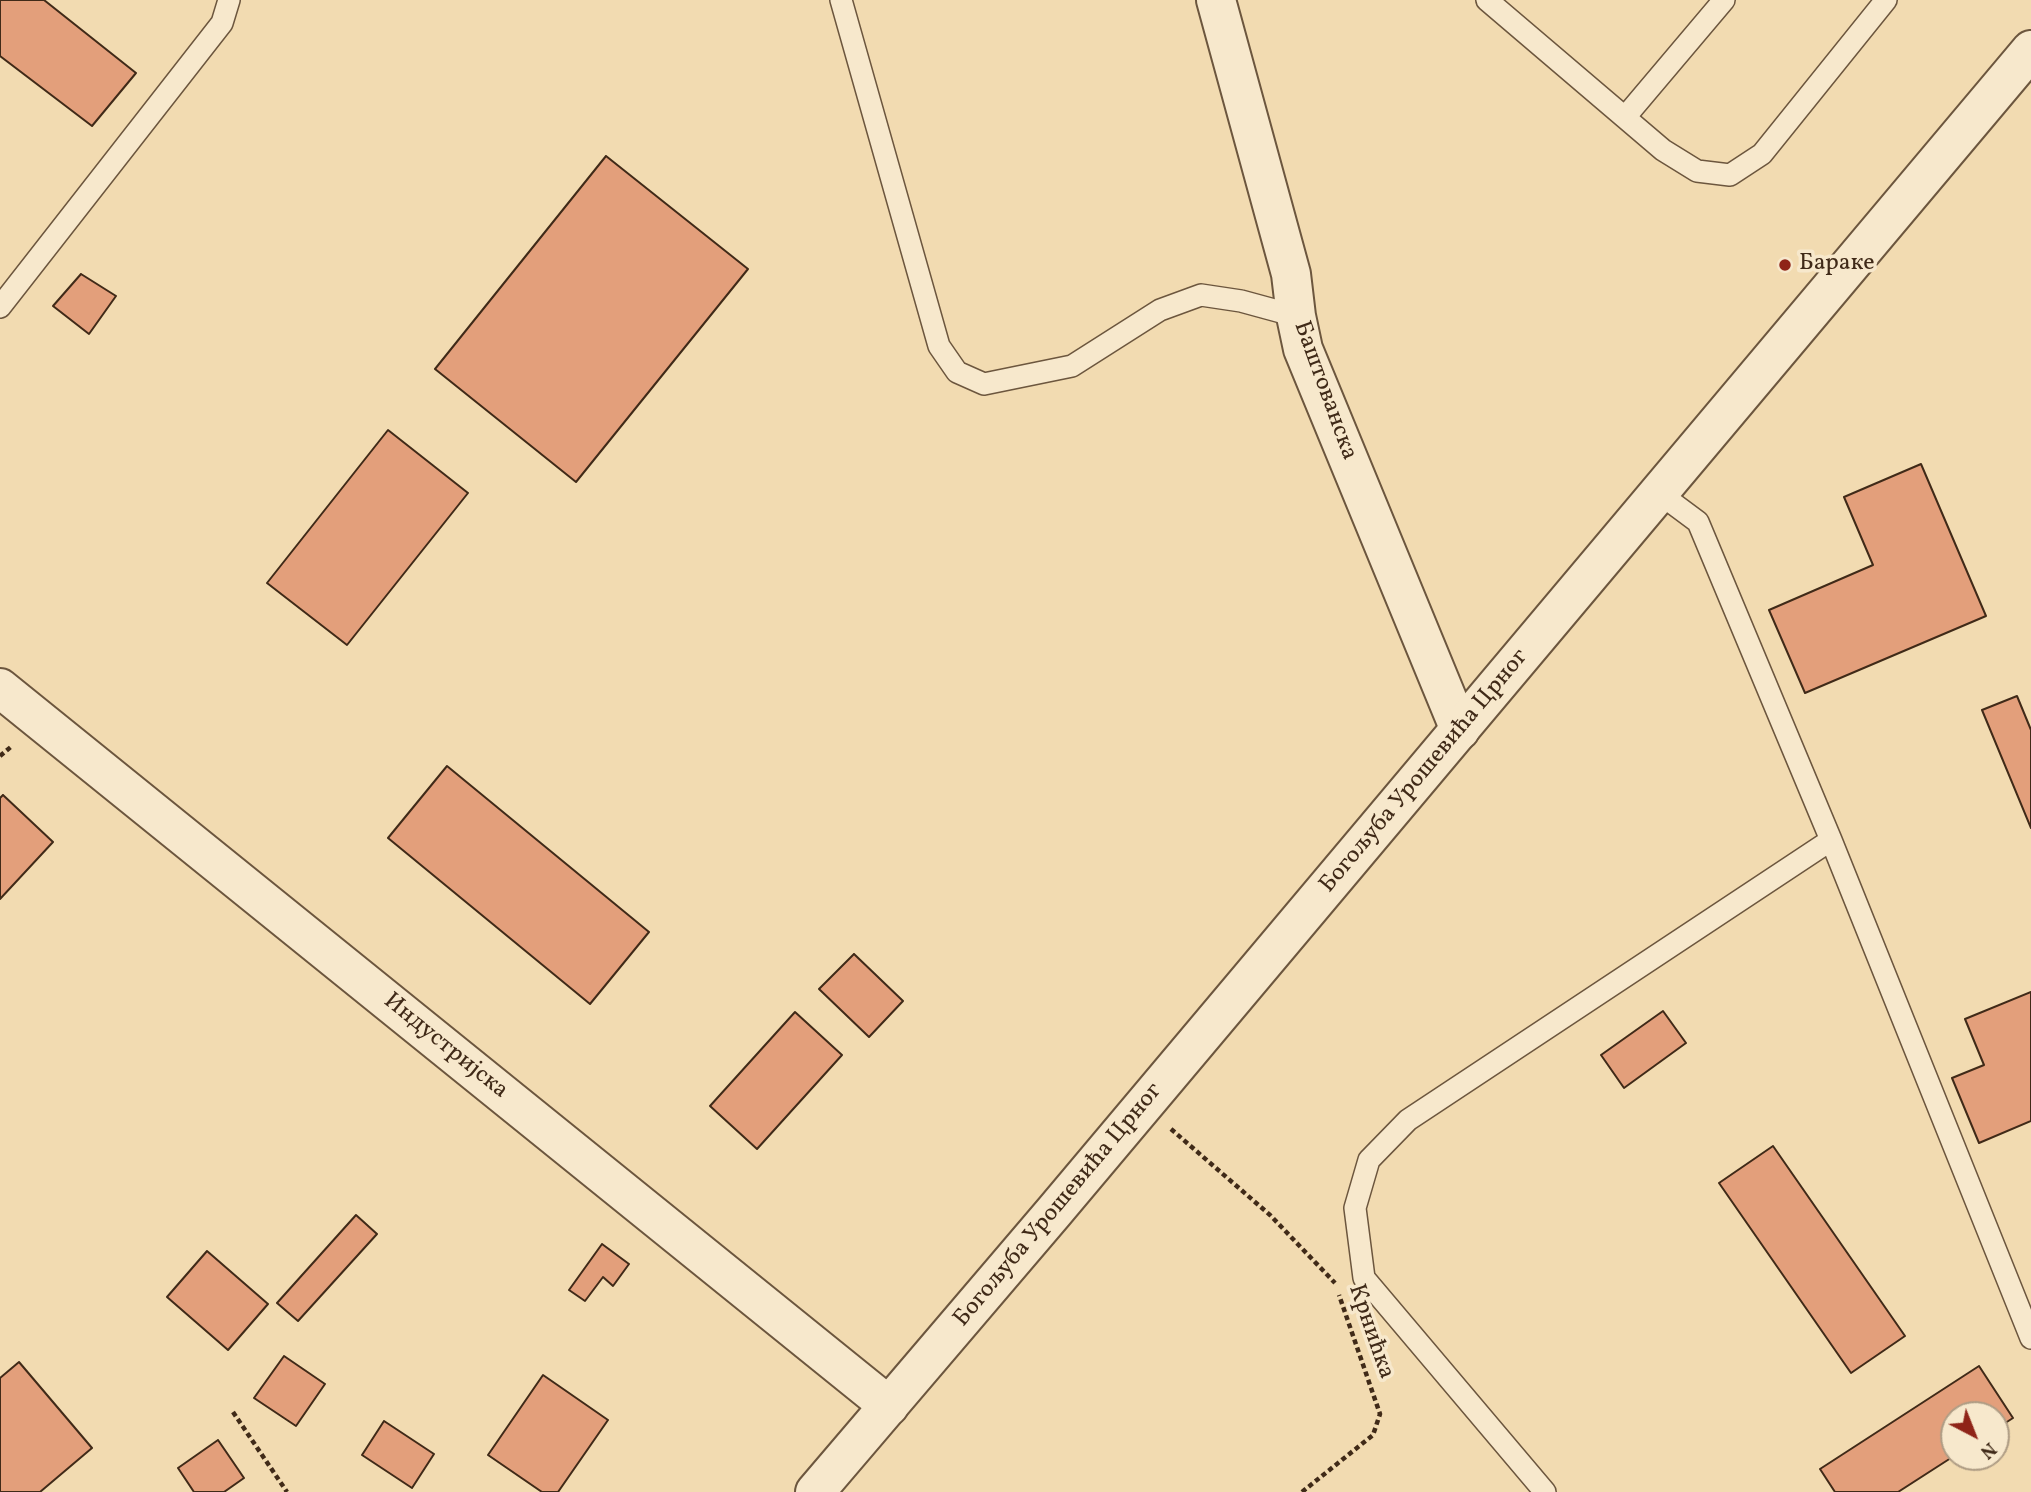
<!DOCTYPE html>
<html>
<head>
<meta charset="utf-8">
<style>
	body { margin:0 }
	#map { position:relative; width:2031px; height:1492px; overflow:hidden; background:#f2dbb1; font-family:Vollkorn,serif }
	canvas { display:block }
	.north { position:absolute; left:1940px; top:1401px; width:70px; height:70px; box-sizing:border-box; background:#f7e8cc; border:2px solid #ae9c84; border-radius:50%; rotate:138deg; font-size:19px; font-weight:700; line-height:28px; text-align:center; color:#402a18 }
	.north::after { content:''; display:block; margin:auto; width:24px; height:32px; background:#8f2418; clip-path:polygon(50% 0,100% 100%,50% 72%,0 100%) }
</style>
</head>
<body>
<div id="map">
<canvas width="2031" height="1492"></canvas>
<div class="north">N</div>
</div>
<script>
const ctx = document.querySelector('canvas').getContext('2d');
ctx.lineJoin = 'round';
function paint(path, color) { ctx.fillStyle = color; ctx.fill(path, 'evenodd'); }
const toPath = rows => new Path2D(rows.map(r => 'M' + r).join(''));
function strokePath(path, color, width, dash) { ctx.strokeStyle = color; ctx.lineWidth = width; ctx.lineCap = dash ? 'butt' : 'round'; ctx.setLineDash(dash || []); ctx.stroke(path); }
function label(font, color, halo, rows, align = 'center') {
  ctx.font = font + ' Vollkorn,serif'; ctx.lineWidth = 7; ctx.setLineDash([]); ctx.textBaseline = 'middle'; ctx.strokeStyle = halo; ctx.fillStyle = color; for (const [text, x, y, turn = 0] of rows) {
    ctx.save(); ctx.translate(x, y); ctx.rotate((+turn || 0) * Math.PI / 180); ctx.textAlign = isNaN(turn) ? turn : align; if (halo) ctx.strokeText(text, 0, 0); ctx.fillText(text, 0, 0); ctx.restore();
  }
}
const building = toPath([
	[0,0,44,0,136,73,92,126,0,56,0,0],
	[606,156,748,269,576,482,435,369,606,156],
	[81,274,116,296,89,334,53,306,81,274],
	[388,430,468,493,347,645,267,583,388,430],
	[1921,464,1986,616,1805,693,1769,610,1873,565,1844,497,1921,464],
	[2017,696,2031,730,2031,828,1982,710,2017,696],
	[447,766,649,932,590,1004,388,838,447,766],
	[3,795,53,842,0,899,0,798,3,795],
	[854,954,903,1001,869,1037,819,989,854,954],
	[2031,992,2031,1121,1979,1143,1952,1078,1984,1065,1965,1019,2031,992],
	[1663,1011,1686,1043,1624,1088,1601,1055,1663,1011],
	[795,1012,842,1055,757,1149,710,1106,795,1012],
	[1773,1146,1905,1336,1851,1373,1719,1183,1773,1146],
	[356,1215,377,1234,298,1321,277,1303,356,1215],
	[602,1244,629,1264,613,1286,603,1277,585,1301,569,1290,602,1244],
	[207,1251,268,1304,228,1350,167,1297,207,1251],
	[284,1356,325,1384,296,1426,254,1398,284,1356],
	[19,1362,92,1448,40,1492,0,1492,0,1378,19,1362],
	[1979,1366,2013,1418,1996,1429,1996,1415,1954,1415,1954,1456,1898,1492,1835,1492,1820,1469,1979,1366],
	[543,1375,608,1420,558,1492,542,1492,488,1455,543,1375],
	[384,1421,434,1454,412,1488,362,1455,384,1421],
	[218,1440,244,1478,224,1492,194,1492,178,1468,218,1440]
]);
paint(building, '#e39f7b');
strokePath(building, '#402a18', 2);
const service = toPath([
	[841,0,939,346,957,372,984,384,1072,366,1160,310,1201,295,1241,301,1296,316],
	[1487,0,1663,150,1697,171,1730,175,1762,154,1886,0],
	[1626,116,1724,0],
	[0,307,222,23,229,0],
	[1659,493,1698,522,1831,840,2031,1338],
	[1545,1492,1364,1278,1355,1208,1369,1160,1408,1120,1831,840]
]);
const minor = toPath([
	[1216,0,1291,274,1296,316,1303,349,1460,730],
	[0,688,889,1406]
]);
const tertiary = toPath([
	[815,1492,1053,1213,2031,50]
]);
strokePath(service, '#6c563e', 24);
strokePath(minor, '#6c563e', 42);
strokePath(tertiary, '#6c563e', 42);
strokePath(toPath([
	[0,756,12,746],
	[1171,1129,1270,1215,1335,1283],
	[233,1412,287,1492],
	[1302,1492,1373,1435,1380,1414,1339,1295]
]), '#402a18', 4.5, [5, 3.5]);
strokePath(service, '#f7e8cc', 21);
strokePath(minor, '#f7e8cc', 38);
strokePath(tertiary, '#f7e8cc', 38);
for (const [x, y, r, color] of [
	[1785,265,7,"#8f2418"]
]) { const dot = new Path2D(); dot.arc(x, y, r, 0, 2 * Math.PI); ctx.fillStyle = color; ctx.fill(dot); strokePath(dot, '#f7e8cc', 2.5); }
label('24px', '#402a18', '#f7e8cc', [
	["Бараке",1799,265]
], 'left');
label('24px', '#402a18', '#f7e8cc', [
	["Баштованска",1324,391,70],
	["Богољуба Урошевића Црног",1425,772,-50],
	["Индустријска",445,1047,39],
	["Богољуба Урошевића Црног",1059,1206,-50],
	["Крнићка",1370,1332,71]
]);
</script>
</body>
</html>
